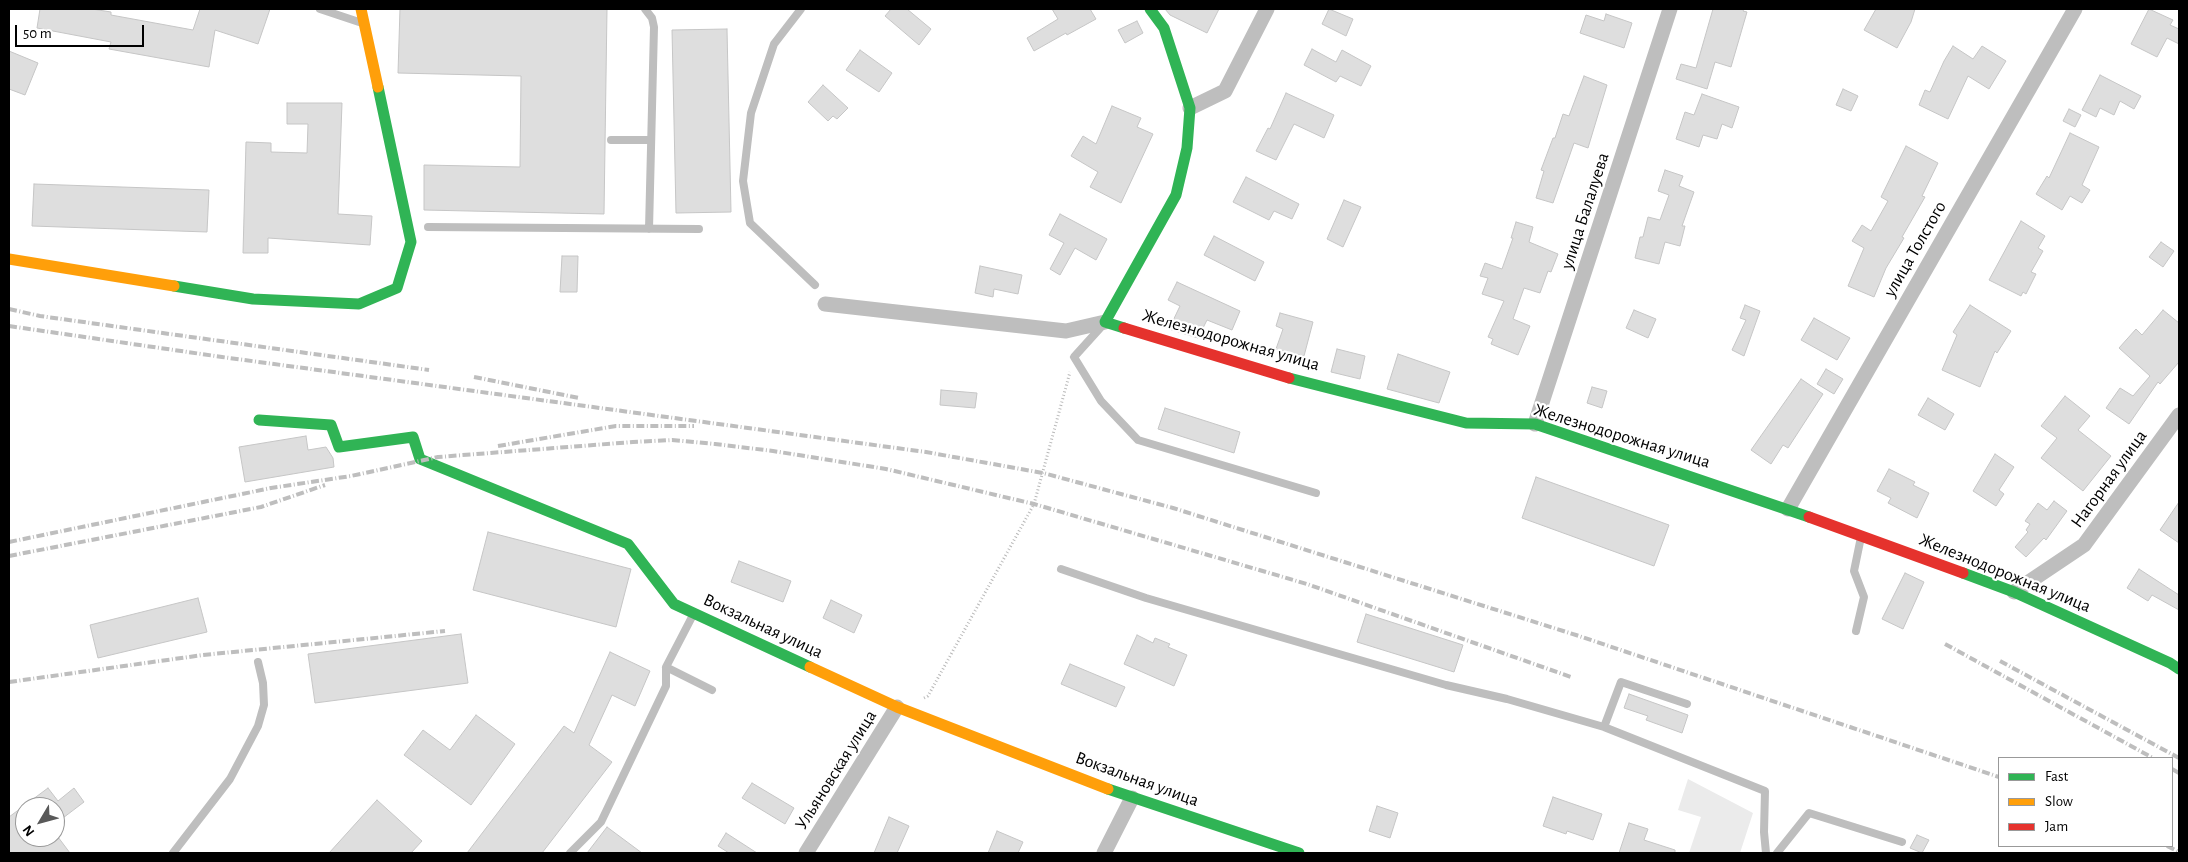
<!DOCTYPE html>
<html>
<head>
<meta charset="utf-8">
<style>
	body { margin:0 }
	#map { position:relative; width:2188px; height:862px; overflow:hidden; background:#fff; font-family:"Alegreya Sans",sans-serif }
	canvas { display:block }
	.frame { position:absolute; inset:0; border:10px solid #000; pointer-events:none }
	.legend { position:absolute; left:1998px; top:757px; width:175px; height:90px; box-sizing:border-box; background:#fff; border:1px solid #999; margin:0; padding:6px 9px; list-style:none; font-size:15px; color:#000 }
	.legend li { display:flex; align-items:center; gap:10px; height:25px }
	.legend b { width:25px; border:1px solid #999 }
	.north { position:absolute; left:15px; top:797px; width:50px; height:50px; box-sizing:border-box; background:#fff; border:1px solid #999; border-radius:50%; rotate:233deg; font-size:14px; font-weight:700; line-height:20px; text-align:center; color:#000 }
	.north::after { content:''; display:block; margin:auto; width:18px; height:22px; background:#595959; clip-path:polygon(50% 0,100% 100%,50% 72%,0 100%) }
	.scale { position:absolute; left:15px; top:25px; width:129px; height:22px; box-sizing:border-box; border:2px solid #000; border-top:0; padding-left:6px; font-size:15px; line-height:18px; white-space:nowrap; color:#000; -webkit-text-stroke:4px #fff; paint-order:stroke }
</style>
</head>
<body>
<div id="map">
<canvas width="2188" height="862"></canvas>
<div class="frame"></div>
<ul class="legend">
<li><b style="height:6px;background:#30b455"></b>Fast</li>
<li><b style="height:6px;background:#ff9f0a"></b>Slow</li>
<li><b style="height:6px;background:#e5322d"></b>Jam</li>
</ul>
<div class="north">N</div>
<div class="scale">50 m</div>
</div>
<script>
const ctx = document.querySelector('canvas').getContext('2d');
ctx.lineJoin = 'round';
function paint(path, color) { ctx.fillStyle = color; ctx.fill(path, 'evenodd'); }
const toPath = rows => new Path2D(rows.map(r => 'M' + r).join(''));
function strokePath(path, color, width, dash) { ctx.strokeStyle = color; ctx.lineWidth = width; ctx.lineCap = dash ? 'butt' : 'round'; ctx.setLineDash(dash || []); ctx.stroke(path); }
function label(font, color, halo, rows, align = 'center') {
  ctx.font = font + ' "Alegreya Sans",sans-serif'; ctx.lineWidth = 4.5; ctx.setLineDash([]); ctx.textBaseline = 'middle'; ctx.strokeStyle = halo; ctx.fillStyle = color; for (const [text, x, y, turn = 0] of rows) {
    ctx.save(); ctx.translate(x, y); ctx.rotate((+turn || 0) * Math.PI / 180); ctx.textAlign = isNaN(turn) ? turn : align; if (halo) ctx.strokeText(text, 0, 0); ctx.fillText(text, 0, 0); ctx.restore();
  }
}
paint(toPath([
	[1688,779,1753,813,1740,853,1689,853,1701,817,1678,810]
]), '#ebebeb');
const building = toPath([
	[40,9,92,9,111,12,111,15,193,30,200,9,270,9,258,44,215,30,209,67,109,49,111,42,37,28,40,9],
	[400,9,607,9,604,214,424,210,424,165,520,167,521,76,398,73,400,9],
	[891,9,907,9,931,29,919,45,885,16,891,9],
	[1052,9,1090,9,1096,19,1067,35,1066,33,1034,51,1027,38,1058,19,1052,9],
	[1165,9,1219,9,1207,33,1170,15,1165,9],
	[1329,9,1353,19,1346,36,1322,24,1329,9],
	[1713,9,1744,9,1743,11,1747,12,1731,67,1715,62,1707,89,1676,79,1681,64,1696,68,1713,9],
	[1876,9,1915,9,1911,22,1897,48,1864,30,1876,9],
	[2149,9,2173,20,2170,25,2179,29,2179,44,2167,38,2157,57,2131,44,2149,9],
	[1606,14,1632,23,1624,48,1580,33,1586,15,1604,21,1606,14],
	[1137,21,1143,33,1125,43,1118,30,1137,21],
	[727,29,731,212,676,213,672,30,727,29],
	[1953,46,1973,59,1982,46,2006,61,1989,89,1968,76,1948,119,1919,105,1925,90,1930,92,1944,61,1953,46],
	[1312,49,1336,62,1342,50,1371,66,1361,86,1340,76,1336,82,1304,65,1312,49],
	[860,50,892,73,879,92,846,70,860,50],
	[9,51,38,63,25,95,9,89,9,51],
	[2100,75,2141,96,2134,109,2120,101,2114,115,2100,108,2096,117,2082,110,2100,75],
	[1584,76,1607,85,1588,148,1574,143,1553,203,1536,198,1544,171,1541,170,1553,138,1555,138,1563,114,1569,116,1584,76],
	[823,85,848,108,837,119,833,116,828,121,808,102,823,85],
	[1843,89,1858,96,1851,111,1836,105,1843,89],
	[1286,93,1334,115,1324,138,1294,124,1276,160,1256,151,1268,128,1270,129,1286,93],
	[1702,94,1739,107,1732,128,1722,124,1717,139,1703,135,1699,147,1676,139,1685,112,1694,115,1702,94],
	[287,103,342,103,338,214,372,216,370,245,268,238,268,253,243,253,246,142,271,143,271,152,307,153,308,124,287,124,287,103],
	[1112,106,1141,118,1137,127,1153,134,1121,203,1090,187,1098,172,1071,156,1083,136,1096,144,1112,106],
	[2069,109,2081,115,2075,127,2063,121,2069,109],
	[2070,133,2099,147,2082,185,2090,190,2082,203,2070,196,2062,210,2036,194,2047,176,2049,178,2070,133],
	[1906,146,1938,163,1922,196,1925,197,1902,237,1904,238,1886,268,1874,297,1848,286,1864,248,1852,241,1862,225,1871,231,1888,201,1881,197,1906,146],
	[1665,170,1683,176,1679,186,1694,192,1682,226,1685,226,1680,246,1665,242,1659,264,1635,258,1640,237,1643,237,1648,217,1660,220,1669,195,1658,191,1665,170],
	[1246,177,1299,204,1292,219,1274,211,1269,220,1233,202,1246,177],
	[34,184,209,190,207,232,32,226,34,184],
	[1344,200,1361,207,1343,247,1327,239,1344,200],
	[1060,214,1107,239,1096,260,1075,248,1060,275,1050,269,1064,243,1049,235,1060,214],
	[2021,221,2045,236,2038,248,2043,251,2031,272,2036,274,2026,294,2023,292,2021,296,1989,280,2021,221],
	[1516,222,1533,227,1529,242,1558,254,1551,272,1548,271,1540,293,1524,288,1513,319,1530,326,1518,355,1491,344,1493,339,1488,337,1504,301,1482,294,1488,278,1480,276,1485,263,1502,269,1513,238,1511,238,1516,222],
	[1214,236,1264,262,1255,281,1204,255,1214,236],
	[2161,242,2174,251,2163,267,2149,257,2161,242],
	[562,256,578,256,577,292,560,292,562,256],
	[980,266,1022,275,1018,294,994,289,993,297,975,293,980,266],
	[1177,282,1240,311,1232,330,1207,320,1198,338,1169,329,1180,306,1168,300,1177,282],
	[1745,305,1760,311,1744,356,1732,350,1746,320,1740,318,1745,305],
	[1970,305,2011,331,1997,353,1995,351,1980,387,1942,370,1957,335,1953,332,1970,305],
	[1634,310,1656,319,1648,338,1626,328,1634,310],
	[2163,310,2179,323,2179,362,2160,384,2158,382,2129,424,2106,408,2120,388,2133,396,2150,376,2119,348,2136,329,2142,335,2163,310],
	[1280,313,1313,322,1304,356,1276,349,1283,329,1276,326,1280,313],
	[1814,318,1850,338,1837,360,1801,340,1814,318],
	[1337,349,1365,356,1360,379,1331,372,1337,349],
	[1398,354,1450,372,1439,403,1387,389,1398,354],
	[1826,369,1843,379,1834,394,1817,384,1826,369],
	[1801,379,1823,394,1788,448,1783,445,1771,464,1751,450,1801,379],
	[1592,387,1607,391,1602,408,1587,403,1592,387],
	[941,390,977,393,975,408,940,405,941,390],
	[2065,396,2090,416,2078,430,2111,456,2083,491,2041,458,2057,438,2041,426,2065,396],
	[1928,398,1954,414,1945,430,1918,415,1928,398],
	[1165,408,1240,432,1234,453,1158,429,1165,408],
	[306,436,308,450,326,447,333,458,334,467,245,482,239,447,306,436],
	[1995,454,2014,467,1999,490,2004,494,1996,506,1973,491,1995,454],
	[1889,469,1915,482,1913,485,1929,493,1917,518,1888,503,1891,498,1877,491,1889,469],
	[1536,477,1669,525,1654,566,1522,518,1536,477],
	[2054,501,2067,511,2046,540,2044,538,2026,557,2015,547,2028,532,2026,530,2030,524,2025,521,2038,503,2047,510,2054,501],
	[2179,502,2179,543,2160,530,2179,502],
	[488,532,631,569,616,627,473,590,488,532],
	[739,561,791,581,783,602,731,582,739,561],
	[2139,569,2179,595,2179,610,2152,595,2148,601,2127,588,2139,569],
	[1905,573,1924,582,1903,629,1882,619,1905,573],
	[198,598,207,632,98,658,90,625,198,598],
	[831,600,862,615,854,633,823,618,831,600],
	[1366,614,1463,645,1454,672,1357,642,1366,614],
	[461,634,468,683,315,703,308,654,461,634],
	[1137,635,1153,643,1155,638,1170,644,1168,647,1187,655,1174,686,1124,664,1137,635],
	[610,652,650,671,635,706,612,695,589,745,612,762,542,853,467,853,564,726,574,733,610,652],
	[1070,664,1125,687,1116,707,1061,684,1070,664],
	[1629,694,1688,715,1682,733,1646,720,1648,716,1624,708,1629,694],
	[476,715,515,744,471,805,404,755,423,730,450,750,476,715],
	[752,783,794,808,785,824,742,798,752,783],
	[48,788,58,801,74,788,84,802,55,824,55,807,25,807,25,837,58,837,70,853,9,853,9,817,48,788],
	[1553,797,1602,814,1593,840,1567,831,1566,834,1543,826,1553,797],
	[377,800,422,841,411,853,329,853,377,800],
	[1377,806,1398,813,1390,838,1369,831,1377,806],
	[889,817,909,826,897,853,874,853,889,817],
	[1629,823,1648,829,1644,840,1675,850,1675,853,1619,853,1629,823],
	[607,827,642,853,587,853,607,827],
	[997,831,1023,842,1018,853,988,853,997,831],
	[726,833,757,853,729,853,718,846,726,833],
	[1917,835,1929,840,1922,853,1910,848,1917,835]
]);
paint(building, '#dedede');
strokePath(building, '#c6c6c6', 1);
strokePath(toPath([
	[924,698,928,696,1034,504,1070,372]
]), '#b9b9b9', 3, [1, 2.5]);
strokePath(toPath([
	[320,9,362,23],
	[645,9,652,18,654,27,649,229],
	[801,9,774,44,751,113,743,181,750,223,815,285],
	[611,140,651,140],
	[428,227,699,229],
	[1102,326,1074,357,1101,401,1138,440,1316,493],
	[1061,569,1146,598,1446,685,1507,699,1604,727,1765,791,1764,832,1766,853],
	[1856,631,1864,597,1854,571,1861,537],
	[666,667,712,690],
	[1604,727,1621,682,1687,704],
	[173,853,230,779,258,726,264,705,263,683,258,662],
	[570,853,601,822,666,686,666,667,693,615],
	[1777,853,1809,813,1902,842]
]), '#bebebe', 8);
strokePath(toPath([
	[1190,108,1225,91,1267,9],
	[825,304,1066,331,1105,322],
	[1535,424,1670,9],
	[1788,509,2075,9],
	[2014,592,2084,545,2179,415],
	[806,853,897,707],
	[1104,853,1132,798]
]), '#bebebe', 15);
strokePath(toPath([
	[174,286,253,299,359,304,397,288,411,242,378,87],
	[1124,328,1105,322,1176,195,1187,148,1190,108,1164,28,1150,9],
	[1289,378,1466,423,1535,424,1809,517],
	[259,420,331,425,339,447,413,437,420,459,628,544,674,604,810,667],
	[1963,573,2014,592,2170,663,2179,669],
	[1108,789,1299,853]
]), '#30b455', 11);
strokePath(toPath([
	[361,9,378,87],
	[9,259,174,286],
	[810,667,897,707,1108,789]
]), '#ff9f0a', 11);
strokePath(toPath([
	[1124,328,1289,378],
	[1809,517,1963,573]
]), '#e5322d', 11);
strokePath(toPath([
	[9,309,40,316,429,370],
	[9,326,222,357,926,452,1043,473,1173,508,1576,635,1999,777],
	[474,377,579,398],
	[498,446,616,426,694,426],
	[9,542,271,488,351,476,438,457,633,442,672,440,715,444,773,451,886,469,1034,504,1307,584,1571,677],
	[9,556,261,507,325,485],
	[1945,644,2153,758],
	[2000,661,2179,758],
	[9,682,203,655,445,631],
	[2172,769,2179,773],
	[2167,846,2179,852]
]), '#bebebe', 4, [8, 2.5, 1, 2.5]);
label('18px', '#000', '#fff', [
	["улица Балалуева",1585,211,-72],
	["улица Толстого",1915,249,-60],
	["Железнодорожная улица",1231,340,16],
	["Железнодорожная улица",1622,436,17],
	["Нагорная улица",2109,479,-54],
	["Железнодорожная улица",2005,573,22],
	["Вокзальная улица",763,626,25],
	["Ульяновская улица",836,770,-58],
	["Вокзальная улица",1137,779,20]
]);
</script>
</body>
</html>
